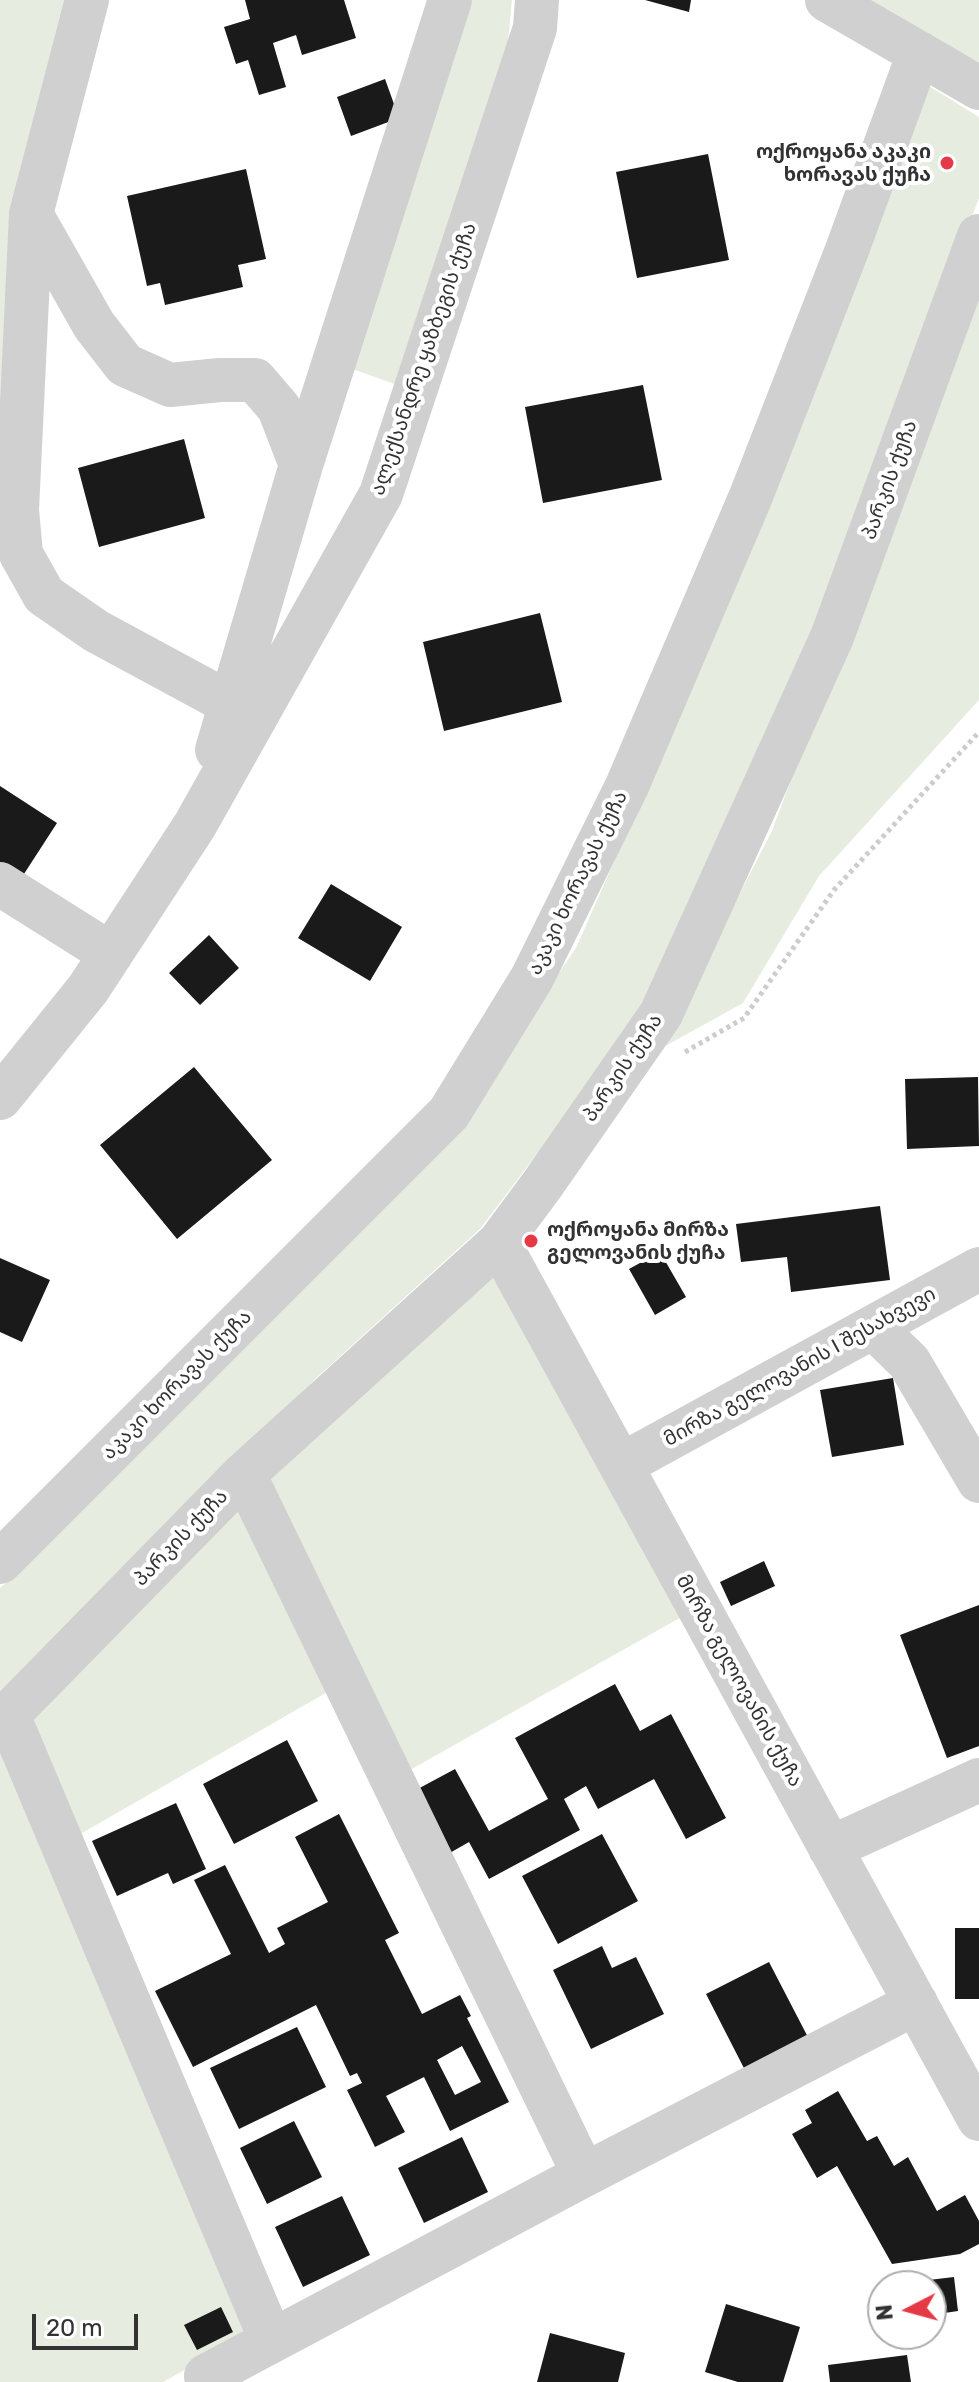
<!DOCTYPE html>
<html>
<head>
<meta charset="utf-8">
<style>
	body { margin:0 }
	#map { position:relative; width:979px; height:2382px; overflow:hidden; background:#fff; font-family:Rubik,sans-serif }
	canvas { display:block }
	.north { position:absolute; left:867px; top:2270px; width:80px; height:80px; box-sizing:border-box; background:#fff; border:2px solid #adadad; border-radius:50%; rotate:264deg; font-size:22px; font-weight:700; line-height:32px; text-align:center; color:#333 }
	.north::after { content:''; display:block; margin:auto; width:28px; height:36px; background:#e63946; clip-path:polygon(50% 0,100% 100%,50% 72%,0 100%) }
	.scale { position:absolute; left:32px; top:2314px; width:106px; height:36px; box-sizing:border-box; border:4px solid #333; border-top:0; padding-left:10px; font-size:24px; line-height:28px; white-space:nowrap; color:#333; -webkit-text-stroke:6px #fff; paint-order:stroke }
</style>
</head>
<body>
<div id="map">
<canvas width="979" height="2382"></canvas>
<div class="north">N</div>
<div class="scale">20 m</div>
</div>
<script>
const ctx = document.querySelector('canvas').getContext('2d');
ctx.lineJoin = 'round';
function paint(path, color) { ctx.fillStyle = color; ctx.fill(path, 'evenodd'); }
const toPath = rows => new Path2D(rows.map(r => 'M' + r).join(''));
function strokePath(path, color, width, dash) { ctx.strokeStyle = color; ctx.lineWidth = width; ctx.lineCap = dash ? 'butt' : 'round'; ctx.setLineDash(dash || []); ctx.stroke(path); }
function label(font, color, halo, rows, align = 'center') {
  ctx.font = font + ' Rubik,"Noto Sans Georgian",sans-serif'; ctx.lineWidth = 8; ctx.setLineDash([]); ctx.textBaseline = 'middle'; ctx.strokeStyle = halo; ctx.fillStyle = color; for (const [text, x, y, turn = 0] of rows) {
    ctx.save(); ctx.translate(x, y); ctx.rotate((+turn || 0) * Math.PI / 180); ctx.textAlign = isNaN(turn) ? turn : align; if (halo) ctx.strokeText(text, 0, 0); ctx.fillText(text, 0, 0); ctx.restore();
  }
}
paint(toPath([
	[0,0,75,0,0,520],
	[463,0,512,0,506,63,400,386,344,366],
	[861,0,979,0,979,62],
	[924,83,979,117,979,198,784,709,654,999,480,1229,314,1380,0,1706,0,1588,32,1560,502,1056,576,948,694,680],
	[979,272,979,700,819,876,743,1003,660,1049,772,831],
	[495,1274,685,1615,401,1775,364,1671,75,1837,254,2331,163,2382,0,2382,0,1751,267,1471]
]), '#e6ecdf');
paint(toPath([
	[245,0,344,0,356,38,302,55,296,35,273,43,286,87,259,95,248,60,236,64,224,27,250,19],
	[645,0,691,0,689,12],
	[385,79,399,118,351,136,337,97],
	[708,154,729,260,637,278,616,172],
	[246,169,266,259,238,265,243,287,165,305,160,283,147,286,127,196],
	[643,385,662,480,543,503,525,407],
	[184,439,205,518,99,547,78,468],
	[540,613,562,702,444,731,423,642],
	[0,786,57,823,22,877,0,862],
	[331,884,402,927,370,981,298,938],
	[209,935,239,968,200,1005,169,973],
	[194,1067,272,1160,177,1239,100,1145],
	[978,1077,979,1146,907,1149,905,1079],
	[880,1206,890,1280,791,1292,787,1257,741,1262,736,1224],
	[660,1252,686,1297,655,1315,629,1269],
	[0,1258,50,1280,22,1342,0,1332],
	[893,1378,904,1445,832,1457,820,1390],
	[764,1561,775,1586,731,1606,720,1582],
	[979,1605,979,1746,947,1758,900,1635],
	[615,1684,640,1731,671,1714,726,1818,686,1839,654,1779,598,1809,586,1786,564,1799,580,1830,489,1879,469,1842,448,1854,414,1791,455,1769,489,1831,548,1799,515,1738],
	[287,1740,318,1801,234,1844,203,1784],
	[176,1803,206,1869,173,1884,168,1873,117,1896,92,1841],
	[339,1814,399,1933,385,1940,422,2014,460,1995,471,2016,467,2018,509,2102,450,2131,424,2077,386,2096,405,2132,375,2147,347,2090,362,2083,357,2073,350,2076,316,2005,193,2067,155,1991,231,1954,194,1880,225,1865,269,1953,285,1944,277,1928,328,1902,295,1837],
	[462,2046,481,2082,455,2095,437,2060],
	[602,1834,638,1901,558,1944,522,1876],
	[955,1928,979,1928,979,1999,955,1999],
	[602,1946,612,1968,636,1957,664,2014,591,2049,553,1970],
	[769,1962,811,2043,748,2076,706,1994],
	[297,2027,326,2087,239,2129,210,2068],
	[838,2091,867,2141,877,2136,894,2166,908,2157,937,2211,965,2195,979,2221,979,2244,960,2254,892,2264,837,2166,817,2178,792,2134,812,2123,805,2110],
	[294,2121,322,2177,267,2204,240,2148],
	[462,2137,488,2192,424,2223,398,2168],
	[342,2196,370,2255,303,2287,275,2227],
	[954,2277,958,2311,931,2315,931,2286,895,2286,895,2284],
	[726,2304,800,2327,783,2382,738,2382,705,2372],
	[221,2307,233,2332,197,2350,184,2325],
	[550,2333,625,2353,618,2382,537,2382],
	[907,2355,911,2382,830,2382,828,2365]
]), '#1a1a1a');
strokePath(toPath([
	[685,1052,744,1018,834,890,979,732]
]), '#cdcdcd', 5, [4, 4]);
strokePath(toPath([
	[87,0,31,214,17,510,21,554,44,595,96,631,231,704],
	[827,0,979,88],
	[31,214,94,325,125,365,170,385,220,380,255,380,279,408,301,465],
	[217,750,301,465,450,0],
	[0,884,111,954],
	[0,1098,88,989,195,825,381,494,535,28,537,0],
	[499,1243,979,2119],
	[873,1327,909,1362,979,1481],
	[621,1465,979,1269],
	[244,1474,584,2175],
	[0,1562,449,1113,532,978,627,786,751,496,847,250,919,53],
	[8,1715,271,2340],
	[0,1723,244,1474,499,1243,542,1185,661,1014,832,637,979,236],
	[830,1848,979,1780],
	[206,2376,584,2175,916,2003]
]), '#d0d0d0', 44);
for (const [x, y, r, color] of [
	[947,163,8,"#e63946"],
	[531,1241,8,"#e63946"]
]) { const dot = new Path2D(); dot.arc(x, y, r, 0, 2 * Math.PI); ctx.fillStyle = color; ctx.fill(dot); strokePath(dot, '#fff', 3); }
label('bold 20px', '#333', '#fff', [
	["ოქროყანა აკაკი",931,152],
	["ხორავას ქუჩა",931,175],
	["ოქროყანა მირზა",547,1230,"left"],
	["გელოვანის ქუჩა",547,1253,"left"]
], 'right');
label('20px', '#333', '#fff', [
	["ალექსანდრე ყაზბეგის ქუჩა",424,359,-71],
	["პარკის ქუჩა",890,480,-70],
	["აკაკი ხორავას ქუჩა",578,883,-64],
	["პარკის ქუჩა",623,1068,-56],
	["მირზა გელოვანის I შესახვევი",800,1367,-29],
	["აკაკი ხორავას ქუჩა",177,1385,-45],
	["პარკის ქუჩა",181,1538,-46],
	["მირზა გელოვანის ქუჩა",739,1681,61]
]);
</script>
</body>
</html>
